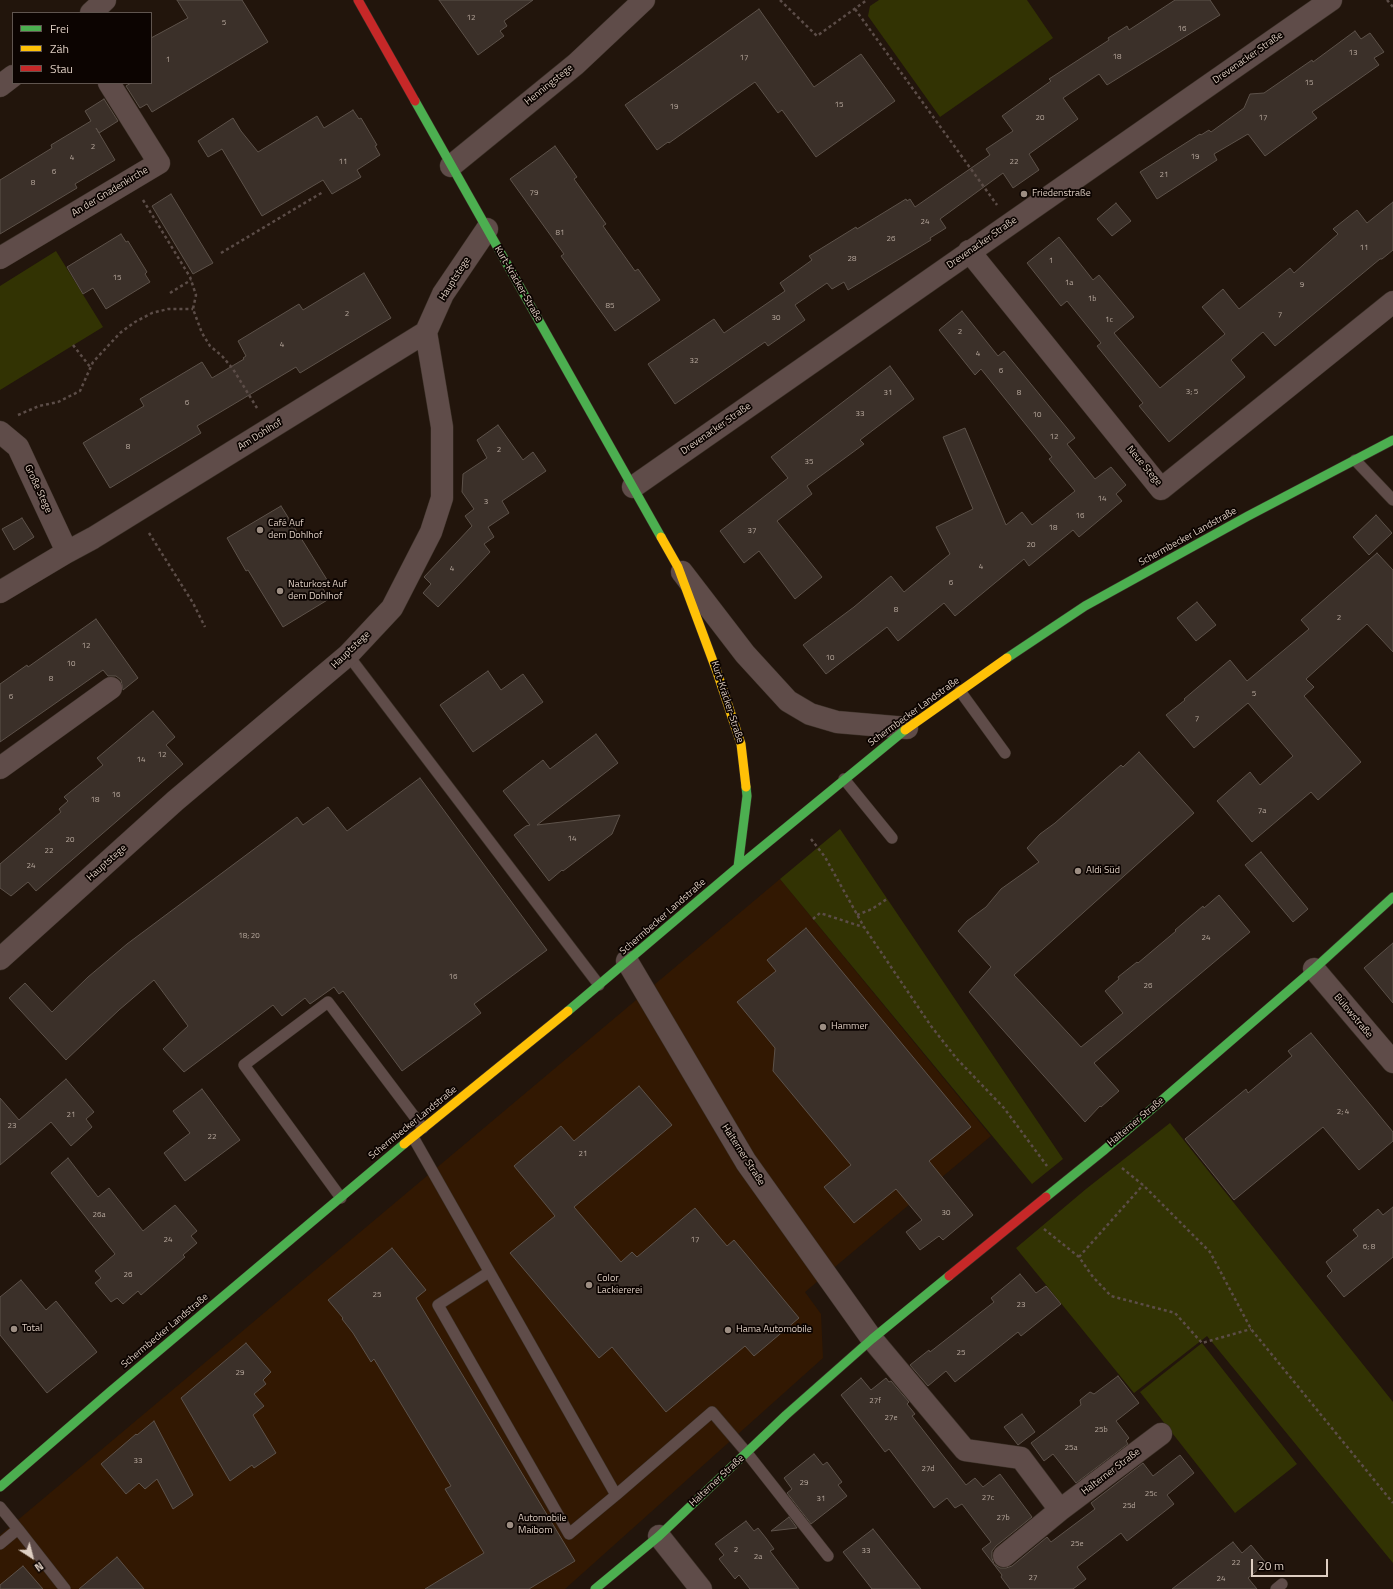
<!DOCTYPE html>
<html>
<head>
<meta charset="utf-8">
<style>
	body { margin:0 }
	#map { position:relative; width:1393px; height:1589px; overflow:hidden; background:#22150c; font-family:"Titillium Web",sans-serif }
	canvas { display:block }
	.legend { position:absolute; left:12px; top:12px; width:140px; height:72px; box-sizing:border-box; background:#0c0401; border:1px solid #60554f; margin:0; padding:5px 7px; list-style:none; font-size:12px; color:#dfcfc3 }
	.legend li { display:flex; align-items:center; gap:8px; height:20px }
	.legend b { width:20px; border:1px solid #60554f }
	.north { position:absolute; left:12px; top:1537px; width:40px; height:40px; -webkit-text-stroke:3px #0c0401; paint-order:stroke; rotate:144deg; font-size:11px; font-weight:700; line-height:16px; text-align:center; color:#dfcfc3 }
	.north::after { content:''; display:block; margin:auto; width:14px; height:18px; background:#dfcfc3; clip-path:polygon(50% 0,100% 100%,50% 72%,0 100%) }
	.scale { position:absolute; left:1251px; top:1559px; width:77px; height:18px; box-sizing:border-box; border:2px solid #dfcfc3; border-top:0; padding-left:5px; font-size:12px; line-height:14px; white-space:nowrap; color:#dfcfc3; -webkit-text-stroke:3px #0c0401; paint-order:stroke }
</style>
</head>
<body>
<div id="map">
<canvas width="1393" height="1589"></canvas>
<ul class="legend">
<li><b style="height:5px;background:#4caf50"></b>Frei</li>
<li><b style="height:5px;background:#ffc107"></b>Zäh</li>
<li><b style="height:5px;background:#c62828"></b>Stau</li>
</ul>
<div class="north">N</div>
<div class="scale">20 m</div>
</div>
<script>
const ctx = document.querySelector('canvas').getContext('2d');
ctx.lineJoin = 'round';
function paint(path, color) { ctx.fillStyle = color; ctx.fill(path, 'evenodd'); }
const toPath = rows => new Path2D(rows.map(r => 'M' + r).join(''));
function strokePath(path, color, width, dash) { ctx.strokeStyle = color; ctx.lineWidth = width; ctx.lineCap = dash ? 'butt' : 'round'; ctx.setLineDash(dash || []); ctx.stroke(path); }
function label(font, color, halo, rows, align = 'center') {
  ctx.font = font + ' "Titillium Web",sans-serif'; ctx.lineWidth = 3.5; ctx.setLineDash([]); ctx.textBaseline = 'middle'; ctx.strokeStyle = halo; ctx.fillStyle = color; for (const [text, x, y, turn = 0] of rows) {
    ctx.save(); ctx.translate(x, y); ctx.rotate((+turn || 0) * Math.PI / 180); ctx.textAlign = isNaN(turn) ? turn : align; if (halo) ctx.strokeText(text, 0, 0); ctx.fillText(text, 0, 0); ctx.restore();
  }
}
paint(toPath([
	[780,879,991,1136,805,1292,821,1314,823,1358,565,1589,0,1589,0,1535]
]), '#321802');
paint(toPath([
	[879,0,1027,0,1053,38,940,117,868,16,870,6],
	[56,251,103,327,0,390,0,286],
	[840,829,1063,1159,1032,1184,780,879],
	[1170,1123,1393,1402,1393,1563,1207,1336,1134,1393,1016,1248,1086,1189],
	[1202,1343,1297,1464,1235,1513,1140,1392]
]), '#323303');
const building = toPath([
	[177,0,242,0,268,42,152,112,147,104,140,108,126,86,131,83,151,83,151,38,188,18,177,0],
	[439,0,533,0,504,21,507,26,500,31,504,36,478,55,439,0],
	[1175,0,1210,0,1220,15,1107,85,1099,74,1063,98,1078,119,1029,154,1039,170,1013,188,1003,173,940,219,946,228,930,238,931,240,848,290,844,282,832,289,827,283,795,305,805,320,768,346,765,342,675,404,648,364,714,319,724,333,785,291,780,283,812,260,809,256,856,227,857,229,906,199,907,201,910,199,915,207,990,155,986,149,1013,131,1002,116,1051,81,1049,79,1109,40,1108,38,1127,26,1129,30,1175,0],
	[759,9,814,87,861,54,895,101,816,157,782,110,778,113,755,82,669,143,668,142,657,150,625,105,759,9],
	[1355,31,1361,39,1370,33,1384,52,1374,58,1379,65,1312,112,1317,118,1265,156,1248,134,1214,154,1217,160,1157,199,1140,172,1200,134,1201,135,1209,130,1211,132,1244,108,1250,94,1264,93,1312,60,1313,62,1355,31],
	[104,99,118,121,99,133,96,128,115,160,75,184,77,188,0,234,0,180,52,148,51,145,91,121,85,111,104,99],
	[353,110,359,119,361,118,377,145,375,146,380,155,357,170,361,177,332,194,323,180,262,216,222,149,208,157,198,141,233,118,241,131,258,152,317,116,324,128,353,110],
	[555,146,577,177,574,179,606,224,603,226,635,271,638,269,660,300,615,331,561,256,564,254,510,179,555,146],
	[171,194,213,263,193,274,152,206,171,194],
	[1393,202,1393,250,1382,259,1380,259,1275,346,1263,332,1231,360,1245,377,1169,442,1139,406,1143,403,1097,346,1101,343,1067,301,1061,306,1027,263,1059,237,1093,280,1099,275,1134,317,1114,333,1160,388,1225,334,1202,307,1223,289,1239,309,1290,268,1294,273,1338,234,1333,229,1357,210,1367,223,1393,202],
	[1116,203,1131,221,1112,236,1097,219,1116,203],
	[121,234,126,242,128,241,147,272,145,274,150,282,106,309,93,288,83,294,67,267,121,234],
	[364,273,391,318,300,373,296,367,234,404,197,426,201,433,110,488,83,443,144,406,140,399,202,362,212,378,244,359,243,358,246,356,238,341,299,304,303,310,364,273],
	[962,311,998,356,1004,351,1075,438,1067,444,1095,479,1111,467,1126,485,1116,494,1122,501,1079,537,1073,530,1029,566,1024,559,955,616,944,603,898,641,887,627,826,674,803,645,854,607,891,576,904,592,950,554,936,527,973,509,943,437,965,428,1006,525,1022,512,1032,525,1075,491,1049,459,1052,457,981,369,975,375,939,330,962,311],
	[890,366,914,399,860,440,864,444,807,486,812,494,777,521,822,577,795,599,759,551,744,563,720,531,788,478,771,457,890,366],
	[498,425,523,460,533,452,546,471,502,501,509,513,488,527,494,537,484,544,490,552,438,607,423,593,431,584,424,577,472,526,465,516,474,509,462,492,463,474,487,458,477,440,498,425],
	[281,506,329,583,322,587,329,599,283,627,248,570,246,571,227,538,281,506],
	[1376,515,1392,533,1369,555,1353,537,1376,515],
	[22,518,34,537,14,550,2,529,22,518],
	[1377,553,1393,570,1393,652,1367,624,1306,679,1314,687,1304,696,1361,762,1318,800,1311,792,1252,842,1217,801,1250,772,1260,785,1293,756,1248,703,1194,748,1166,715,1185,700,1184,699,1230,660,1247,681,1309,629,1301,620,1377,553],
	[1197,602,1216,625,1196,641,1177,618,1197,602],
	[96,619,138,678,123,690,121,680,116,676,108,676,103,670,0,742,0,684,27,665,28,667,96,619],
	[488,671,501,690,523,674,543,702,473,752,440,705,488,671],
	[153,711,175,737,166,745,183,764,36,891,28,882,11,896,0,888,0,864,61,812,59,809,68,801,64,797,103,765,97,758,153,711],
	[596,734,618,763,537,825,620,815,612,834,563,871,562,870,549,881,514,835,526,826,530,825,503,791,543,760,550,769,596,734],
	[1139,752,1194,813,1014,975,1081,1047,1123,1013,1105,991,1119,979,1118,977,1137,962,1138,963,1176,931,1175,930,1203,906,1204,908,1219,895,1250,932,1094,1063,1119,1091,1101,1107,1100,1106,1085,1122,969,992,991,967,958,931,967,921,986,907,1001,889,1039,862,1027,848,1040,834,1055,823,1121,765,1123,767,1139,752],
	[420,778,547,950,474,1004,481,1013,402,1071,343,991,339,994,334,987,310,1004,305,998,282,1016,273,1005,184,1072,163,1049,188,1026,154,980,119,1010,66,1060,9,998,25,983,52,1012,88,977,127,944,297,817,303,825,328,807,347,831,420,778],
	[1261,852,1308,909,1293,922,1245,865,1261,852],
	[806,928,971,1127,929,1161,973,1215,943,1240,939,1236,920,1250,906,1232,922,1220,896,1189,854,1223,824,1187,851,1165,773,1071,775,1048,737,1002,776,971,767,960,806,928],
	[1393,943,1393,1003,1364,968,1393,943],
	[1311,1033,1393,1132,1393,1141,1359,1170,1323,1127,1234,1200,1185,1139,1246,1089,1248,1093,1292,1056,1288,1051,1311,1033],
	[66,1079,94,1112,86,1119,92,1127,71,1146,51,1122,0,1165,0,1098,19,1120,66,1079],
	[639,1086,672,1125,574,1207,621,1262,632,1252,637,1257,695,1208,727,1246,734,1240,799,1318,754,1356,745,1346,666,1412,612,1347,599,1358,510,1253,555,1216,514,1166,561,1126,574,1141,639,1086],
	[202,1089,240,1140,185,1181,164,1153,190,1133,173,1111,202,1089],
	[68,1158,98,1197,109,1188,143,1231,175,1205,197,1231,191,1236,197,1243,183,1255,185,1257,141,1295,138,1291,123,1304,117,1298,111,1302,95,1283,101,1278,95,1271,115,1254,51,1173,68,1158],
	[1393,1207,1393,1257,1344,1297,1327,1276,1332,1271,1326,1262,1358,1236,1353,1230,1378,1209,1383,1215,1393,1207],
	[392,1248,426,1290,416,1298,575,1561,529,1589,425,1589,484,1553,445,1489,451,1486,374,1359,371,1362,353,1333,342,1319,343,1318,328,1300,392,1248],
	[1020,1274,1036,1293,1046,1286,1061,1304,1021,1336,1018,1332,955,1382,946,1371,928,1386,910,1365,929,1350,930,1352,994,1302,991,1298,1020,1274],
	[21,1280,46,1310,56,1301,97,1352,47,1393,0,1335,0,1297,21,1280],
	[246,1343,271,1372,263,1380,266,1384,254,1394,264,1406,253,1415,276,1453,254,1468,252,1465,230,1481,181,1398,246,1343],
	[1118,1376,1139,1403,1116,1421,1129,1438,1126,1441,1128,1444,1076,1483,1053,1454,1044,1461,1031,1443,1081,1405,1080,1400,1090,1392,1094,1394,1118,1376],
	[861,1378,871,1390,886,1378,889,1382,891,1381,909,1402,907,1404,915,1414,912,1416,966,1485,975,1478,983,1487,1000,1474,1032,1517,996,1546,992,1551,992,1558,994,1564,1000,1568,1006,1568,1012,1566,1047,1537,1051,1542,1095,1509,1091,1503,1143,1463,1153,1476,1180,1455,1194,1473,1167,1495,1174,1504,1127,1541,1121,1533,1077,1567,1086,1579,1073,1589,1010,1589,1001,1577,1002,1575,982,1549,991,1542,962,1504,955,1508,947,1498,934,1508,889,1449,885,1452,841,1395,861,1378],
	[1022,1414,1035,1432,1018,1445,1004,1427,1022,1414],
	[154,1421,193,1495,173,1509,157,1479,145,1489,139,1483,126,1494,101,1464,136,1434,137,1435,154,1421],
	[814,1454,823,1465,827,1462,842,1482,838,1485,847,1496,811,1524,787,1493,792,1489,784,1478,814,1454],
	[789,1517,797,1528,771,1531,789,1517],
	[746,1521,754,1531,758,1528,766,1538,774,1549,770,1551,799,1589,750,1589,739,1575,735,1579,719,1559,724,1555,715,1544,746,1521],
	[873,1529,921,1589,872,1589,843,1552,873,1529],
	[1233,1542,1242,1553,1251,1545,1266,1563,1248,1578,1257,1589,1172,1589,1233,1542],
	[117,1557,144,1589,79,1589,117,1557],
	[23,1566,43,1589,0,1589,0,1585,23,1566]
]);
paint(building, '#3b3029');
strokePath(building, '#5d524a', 1);
const lane = toPath([
	[1355,460,1393,500],
	[348,655,599,985],
	[960,691,1005,753],
	[844,779,892,838],
	[413,1137,616,1495,712,1412,747,1453,828,1556],
	[341,1198,244,1065,328,1002,423,1128],
	[489,1272,438,1305,569,1534,616,1495],
	[0,1507,18,1529,0,1544],
	[18,1529,65,1589],
	[1276,1589,1282,1584]
]);
const street = toPath([
	[91,13,105,0],
	[0,86,13,76],
	[451,166,576,64,644,0],
	[969,251,1161,489,1393,302],
	[0,258,159,163,109,83],
	[0,432,18,447,67,552],
	[633,487,1331,0],
	[682,572,745,654,788,701,810,714,837,722,907,728],
	[0,592,67,552,93,538,426,332],
	[0,768,111,688],
	[0,959,175,801,348,655,392,608,431,532,442,498,442,427,426,332,443,294,487,229],
	[627,961,746,1162,872,1339,965,1450,1021,1458,1060,1510,1161,1434],
	[1314,969,1393,1062],
	[659,1536,701,1589],
	[1004,1556,1060,1510]
]);
const fast = toPath([
	[415,101,661,537],
	[1007,658,1085,606,1248,516,1393,440],
	[738,867,747,796,746,787],
	[568,1011,738,867,905,730],
	[1046,1197,1103,1151,1314,969,1393,897],
	[0,1487,111,1391,404,1144],
	[595,1589,659,1536,786,1415,872,1339,949,1276]
]);
const slow = toPath([
	[661,537,678,567,717,672,741,744,746,787],
	[905,730,1007,658],
	[404,1144,568,1011]
]);
const jam = toPath([
	[358,0,415,101],
	[949,1276,1046,1197]
]);
strokePath(lane, '#3b3027', 12);
strokePath(street, '#3b3027', 23);
strokePath(fast, '#3b3027', 10);
strokePath(slow, '#3b3027', 10);
strokePath(jam, '#3b3027', 10);
strokePath(toPath([
	[780,0,817,36,867,0],
	[1387,0,1393,7],
	[855,9,997,205],
	[143,200,190,277,196,295,193,309,202,333,210,346,222,356,233,369,257,408],
	[221,253,323,192],
	[170,293,191,280],
	[73,345,91,368],
	[18,415,39,406,58,402,80,391,93,362,120,333,135,322,152,313,168,309,193,309],
	[149,533,193,603,205,627],
	[811,839,825,857,864,927,931,1026,957,1059,1004,1108,1047,1166],
	[857,915,872,909,887,899],
	[813,919,820,913,863,927],
	[1122,1168,1143,1185,1210,1252,1251,1329,1393,1503],
	[1044,1229,1079,1257,1093,1277,1111,1296,1175,1313,1202,1343,1251,1329],
	[1079,1257,1143,1185]
]), '#5c4d48', 2.5, [3, 3]);
strokePath(lane, '#5f4c49', 11);
strokePath(street, '#5f4c49', 22);
strokePath(fast, '#4caf50', 9);
strokePath(slow, '#ffc107', 9);
strokePath(jam, '#c62828', 9);
for (const [x, y, r, color] of [
	[1024,194,4,"#9d8e83"],
	[260,530,4,"#9d8e83"],
	[280,591,4,"#9d8e83"],
	[1078,871,4,"#9d8e83"],
	[823,1027,4,"#9d8e83"],
	[589,1285,4,"#9d8e83"],
	[14,1329,4,"#9d8e83"],
	[728,1330,4,"#9d8e83"],
	[510,1525,4,"#9d8e83"]
]) { const dot = new Path2D(); dot.arc(x, y, r, 0, 2 * Math.PI); ctx.fillStyle = color; ctx.fill(dot); strokePath(dot, '#0c0401', 1.5); }
label('8px', '#b6a79c', null, [
	["12",471,18],
	["5",224,23],
	["16",1182,29],
	["13",1353,53],
	["18",1117,57],
	["17",744,58],
	["1",168,60],
	["15",1309,83],
	["15",839,105],
	["19",674,107],
	["20",1040,118],
	["17",1263,118],
	["2",93,147],
	["19",1195,157],
	["4",72,158],
	["11",343,162],
	["22",1014,162],
	["6",54,172],
	["21",1164,175],
	["8",33,183],
	["79",534,193],
	["24",925,222],
	["81",560,233],
	["26",891,239],
	["11",1364,248],
	["28",852,259],
	["1",1051,261],
	["15",117,278],
	["1a",1069,283],
	["9",1302,285],
	["1b",1092,299],
	["85",610,306],
	["2",347,314],
	["7",1280,315],
	["30",776,318],
	["1c",1109,320],
	["2",960,332],
	["4",282,345],
	["4",978,354],
	["32",694,361],
	["6",1001,371],
	["3; 5",1192,392],
	["31",888,393],
	["8",1019,393],
	["6",187,403],
	["33",860,414],
	["10",1037,415],
	["12",1054,437],
	["8",128,447],
	["2",499,450],
	["35",809,462],
	["14",1102,499],
	["3",486,502],
	["16",1080,516],
	["18",1053,528],
	["37",752,531],
	["20",1031,545],
	["4",981,567],
	["4",452,569],
	["6",951,583],
	["8",896,610],
	["2",1339,618],
	["12",86,646],
	["10",830,658],
	["10",71,664],
	["8",51,679],
	["5",1254,694],
	["6",11,697],
	["7",1197,719],
	["12",162,755],
	["14",141,760],
	["16",116,795],
	["18",95,800],
	["7a",1262,811],
	["14",572,839],
	["20",70,840],
	["22",49,851],
	["24",31,866],
	["18; 20",249,936],
	["24",1206,938],
	["16",453,977],
	["26",1148,986],
	["2; 4",1343,1112],
	["21",71,1115],
	["23",12,1126],
	["22",212,1137],
	["21",583,1154],
	["30",946,1213],
	["26a",99,1215],
	["24",168,1240],
	["17",695,1240],
	["6; 8",1369,1247],
	["26",128,1275],
	["25",377,1295],
	["23",1021,1305],
	["25",961,1353],
	["29",240,1373],
	["27f",875,1401],
	["27e",891,1418],
	["25b",1101,1430],
	["25a",1071,1448],
	["33",138,1461],
	["27d",928,1469],
	["29",804,1483],
	["25c",1151,1494],
	["27c",988,1498],
	["31",821,1499],
	["25d",1129,1506],
	["27b",1003,1518],
	["25e",1077,1544],
	["2",736,1550],
	["33",866,1551],
	["2a",758,1557],
	["22",1236,1563],
	["27",1033,1578],
	["24",1221,1579]
]);
label('10px', '#dfcfc3', '#0c0401', [
	["Drevenacker Straße",1248,58,-35],
	["Henningstege",549,85,-39],
	["An der Gnadenkirche",110,192,-31],
	["Drevenacker Straße",982,243,-35],
	["Hauptstege",455,279,-58],
	["Kurt-Kräcker-Straße",518,284,60],
	["Drevenacker Straße",716,429,-35],
	["Am Dohlhof",260,435,-32],
	["Neue Stege",1144,466,50],
	["Große Stege",38,489,65],
	["Schermbecker Landstraße",1188,537,-29],
	["Hauptstege",351,650,-44],
	["Kurt-Kräcker-Straße",727,702,72],
	["Schermbecker Landstraße",914,712,-36],
	["Hauptstege",107,863,-42],
	["Schermbecker Landstraße",663,917,-41],
	["Bülowstraße",1353,1016,50],
	["Halterner Straße",1136,1122,-40],
	["Schermbecker Landstraße",413,1123,-39],
	["Halterner Straße",743,1155,57],
	["Schermbecker Landstraße",165,1331,-40],
	["Halterner Straße",1111,1472,-37],
	["Halterner Straße",717,1481,-43]
]);
label('10px', '#dfcfc3', '#0c0401', [
	["Friedenstraße",1032,194],
	["Café Auf",268,524],
	["dem Dohlhof",268,536],
	["Naturkost Auf",288,585],
	["dem Dohlhof",288,597],
	["Aldi Süd",1086,871],
	["Hammer",831,1027],
	["Color",597,1279],
	["Lackiererei",597,1291],
	["Total",22,1329],
	["Hama Automobile",736,1330],
	["Automobile",518,1519],
	["Maibom",518,1531]
], 'left');
</script>
</body>
</html>
